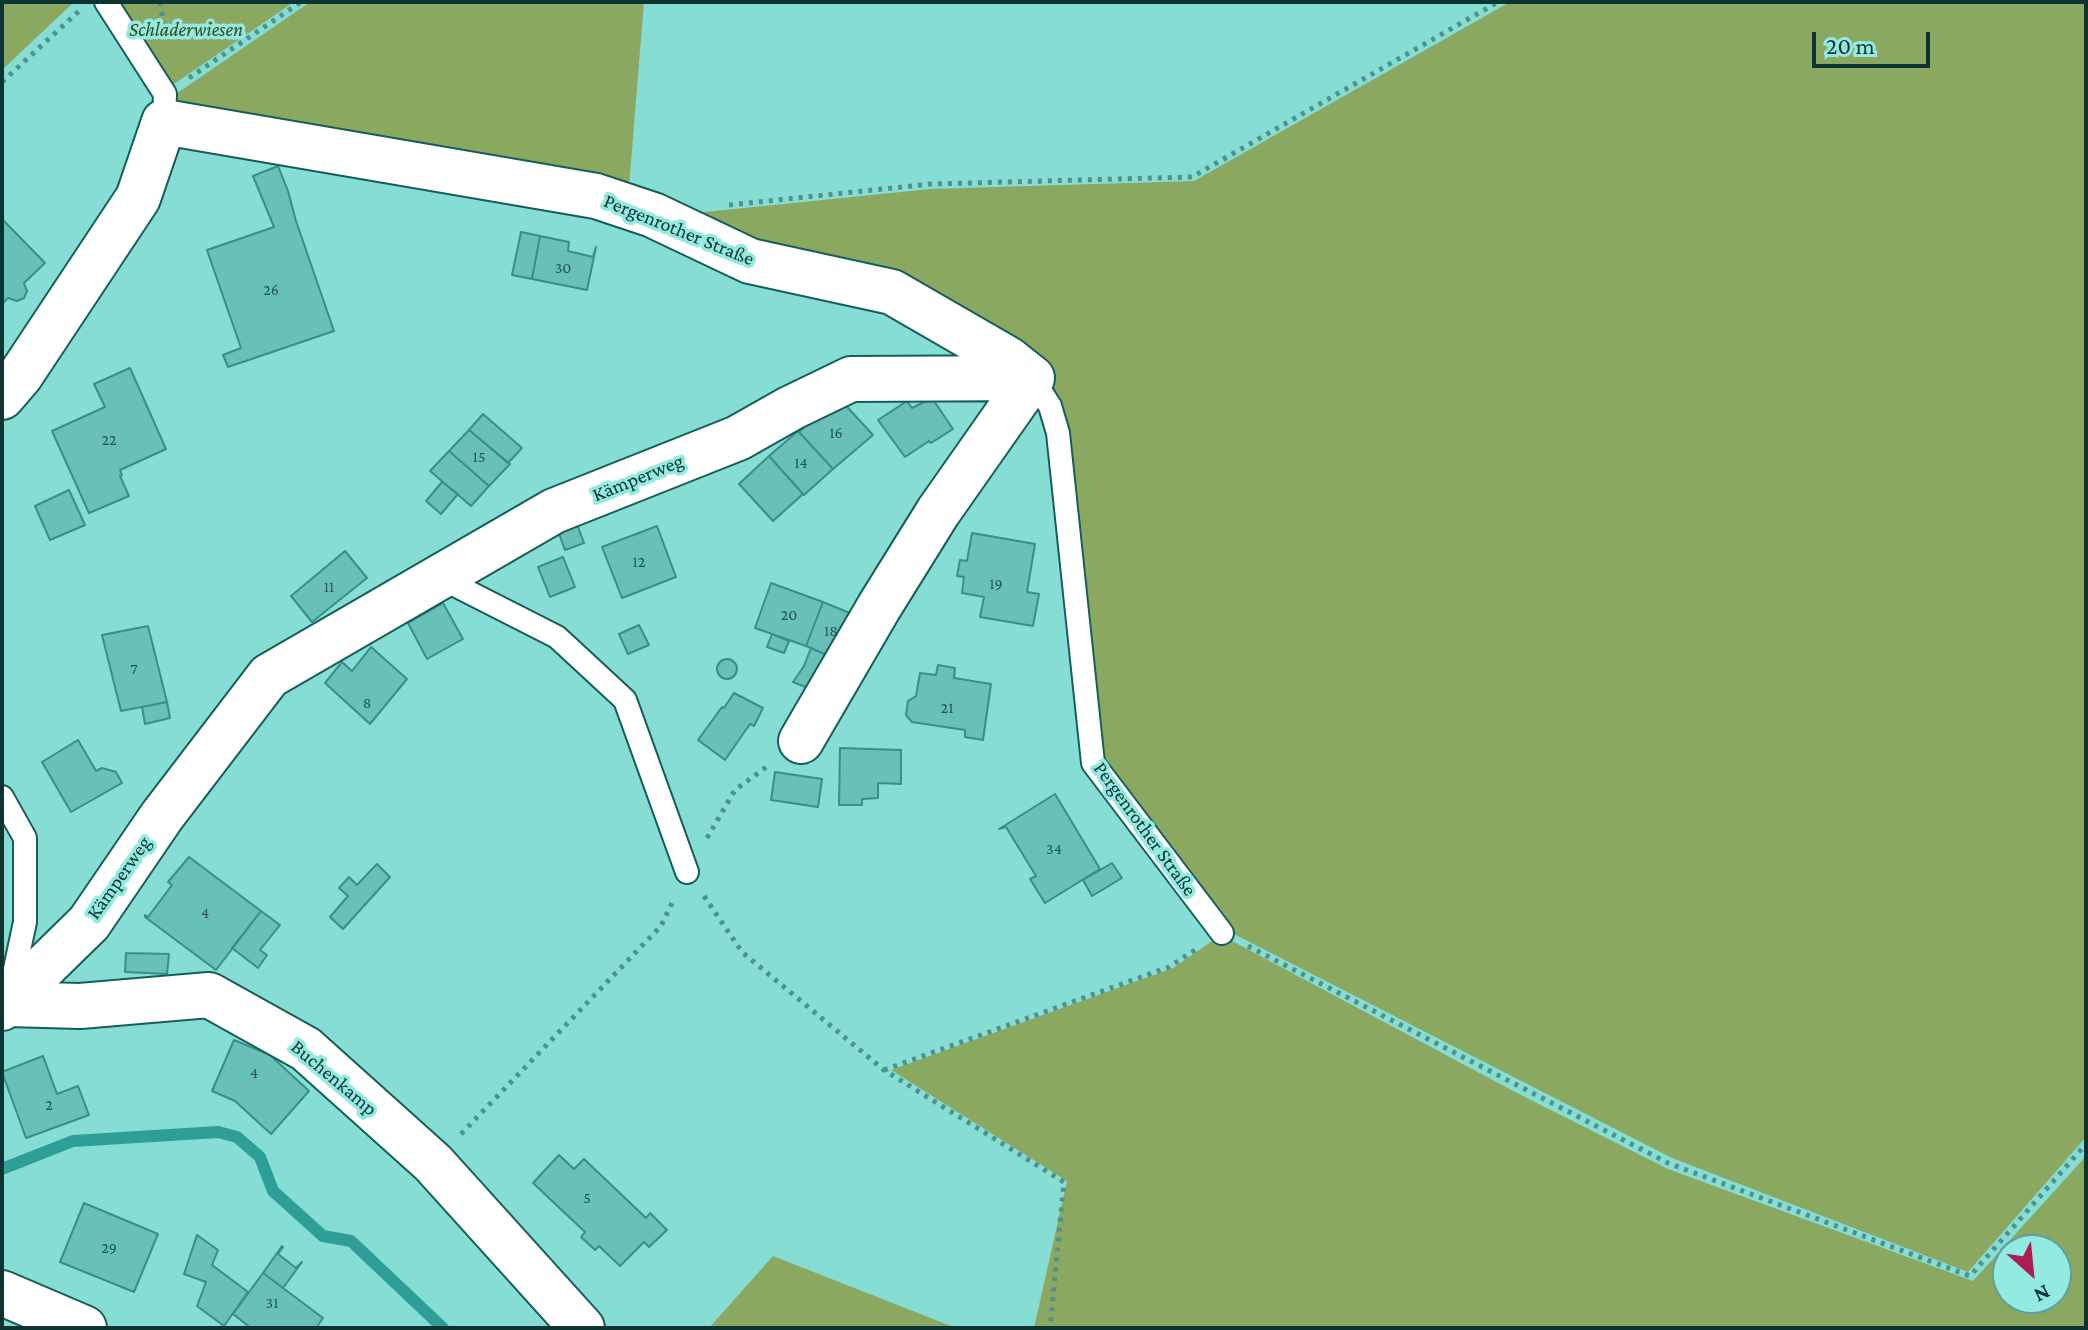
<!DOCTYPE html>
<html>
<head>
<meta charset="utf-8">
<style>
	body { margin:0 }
	#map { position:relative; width:2088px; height:1330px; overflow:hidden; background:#85ddd4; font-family:"Crimson Pro",serif }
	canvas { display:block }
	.frame { position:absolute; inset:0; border:4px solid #0e3431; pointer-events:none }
	.north { position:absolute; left:1992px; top:1234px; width:80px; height:80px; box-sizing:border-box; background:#92eae1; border:2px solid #5da19b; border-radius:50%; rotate:153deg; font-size:22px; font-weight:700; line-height:32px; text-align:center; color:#0e3431 }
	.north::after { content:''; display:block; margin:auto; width:28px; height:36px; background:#ae1d50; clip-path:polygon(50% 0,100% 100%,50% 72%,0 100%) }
	.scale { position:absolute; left:1812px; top:32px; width:118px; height:36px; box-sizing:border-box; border:4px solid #0e3431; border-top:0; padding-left:10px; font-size:24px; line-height:28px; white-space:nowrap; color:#0e3431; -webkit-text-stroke:6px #92eae1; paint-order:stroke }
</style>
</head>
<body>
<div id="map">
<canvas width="2088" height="1330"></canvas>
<div class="frame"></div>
<div class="north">N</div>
<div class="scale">20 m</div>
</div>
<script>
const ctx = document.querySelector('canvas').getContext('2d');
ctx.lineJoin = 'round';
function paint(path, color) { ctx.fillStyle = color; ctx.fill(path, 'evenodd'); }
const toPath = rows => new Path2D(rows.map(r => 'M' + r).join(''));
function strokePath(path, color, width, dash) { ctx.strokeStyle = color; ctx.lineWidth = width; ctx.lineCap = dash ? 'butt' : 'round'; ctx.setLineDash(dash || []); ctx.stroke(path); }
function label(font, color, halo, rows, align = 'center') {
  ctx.font = font + ' "Crimson Pro",serif'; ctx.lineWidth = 7; ctx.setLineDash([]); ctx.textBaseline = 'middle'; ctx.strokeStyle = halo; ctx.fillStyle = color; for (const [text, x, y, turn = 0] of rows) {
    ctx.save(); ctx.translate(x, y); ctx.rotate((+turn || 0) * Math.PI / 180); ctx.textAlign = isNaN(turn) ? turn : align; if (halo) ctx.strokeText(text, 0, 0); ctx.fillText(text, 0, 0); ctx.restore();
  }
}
paint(toPath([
	[2,2,74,2,2,70],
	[119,2,294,2,171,86],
	[310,2,644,2,628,199,173,118,173,96],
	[1510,2,2086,2,2086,1137,1968,1272,1672,1158,1224,929,1098,761,1038,374,666,216,930,189,1194,181],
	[1221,935,1519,1094,1668,1169,1973,1281,2086,1156,2086,1328,1034,1328,1067,1181,891,1070,1173,968],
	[2008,1250,2056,1250,2056,1298,2008,1298],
	[773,1256,956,1328,709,1328]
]), '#8ba861');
strokePath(toPath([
	[2,1169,73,1141,218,1132,237,1137,260,1157,273,1191,323,1236,351,1241,443,1328]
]), '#2e9f96', 12);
const building = toPath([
	[278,166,288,191,296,221,334,331,228,367,223,355,241,348,207,250,274,227,253,176,278,166],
	[2,219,45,263,24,283,27,291,24,298,17,301,8,298,2,304,2,219],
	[521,232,540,236,532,279,512,275,521,232],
	[540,236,569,242,568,251,593,257,596,247,587,290,532,279,540,236],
	[130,368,166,449,120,470,122,475,120,476,129,496,89,513,52,431,105,407,94,384,130,368],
	[838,397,873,435,833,469,799,432,838,397],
	[932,398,953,429,931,443,929,441,905,457,878,420,907,401,912,408,932,398],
	[483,414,522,448,508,463,469,430,483,414],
	[469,430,510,464,489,486,449,451,469,430],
	[798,431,833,469,804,495,769,456,798,431],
	[449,451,489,486,471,506,430,471,449,451],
	[769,456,803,494,773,521,739,484,769,456],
	[442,482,458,494,441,514,426,501,442,482],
	[69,490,85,525,50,540,35,506,69,490],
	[577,524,584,543,565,550,558,531,577,524],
	[657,526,676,577,622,598,602,547,657,526],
	[972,533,1035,544,1027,592,1039,594,1033,626,980,617,984,597,962,593,964,577,957,576,960,560,967,561,972,533],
	[345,551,367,578,312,622,291,596,345,551],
	[563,557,575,587,550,597,538,567,563,557],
	[771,583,823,602,806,646,755,628,771,583],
	[823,602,857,616,836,659,806,646,823,602],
	[443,603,463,639,427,659,408,623,443,603],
	[639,625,649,645,628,654,619,634,639,625],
	[148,626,167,702,121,711,102,635,148,626],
	[772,634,789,641,784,653,767,647,772,634],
	[371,647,407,679,370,724,325,683,342,662,352,671,371,647],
	[811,648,836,659,813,690,793,682,804,666,811,648],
	'717 669a10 10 0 1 1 20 0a10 10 0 1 1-20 0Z',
	[938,665,955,668,954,678,991,684,983,740,965,737,965,730,912,722,906,715,908,701,916,696,920,673,936,675,938,665],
	[734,693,763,708,754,726,750,724,725,760,698,740,722,707,724,708,734,693],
	[167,702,170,718,145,724,142,707,167,702],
	[78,740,96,771,102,768,116,772,122,783,71,812,42,762,78,740],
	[840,748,901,750,901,784,878,783,878,798,862,799,862,805,839,805,840,748],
	[775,772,822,779,818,807,771,800,775,772],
	[1055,794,1100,869,1045,903,1030,879,1036,876,1006,827,999,829,1055,794],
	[189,857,261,911,216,970,145,917,145,915,148,917,172,885,168,882,189,857],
	[1112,863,1122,878,1092,896,1083,880,1112,863],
	[377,864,390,877,343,929,330,917,348,896,339,888,349,877,357,885,377,864],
	[261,911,280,925,260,950,267,955,258,968,232,948,261,911],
	[126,953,169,954,167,974,125,972,126,953],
	[234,1040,270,1055,309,1091,271,1134,235,1101,212,1091,234,1040],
	[43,1056,57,1094,78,1086,89,1115,26,1138,2,1072,43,1056],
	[559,1155,574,1169,584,1159,646,1218,650,1213,667,1230,649,1247,644,1242,620,1266,599,1246,595,1250,581,1237,585,1232,533,1183,559,1155],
	[84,1203,158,1234,134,1292,60,1262,84,1203],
	[197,1235,218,1250,212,1265,248,1292,224,1326,197,1306,206,1282,184,1274,197,1235],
	[282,1246,283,1247,278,1254,296,1268,302,1262,283,1288,263,1273,282,1246],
	[263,1273,323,1318,316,1328,251,1328,233,1314,263,1273]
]);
paint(building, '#68c0b7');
strokePath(building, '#359089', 2);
const lane = toPath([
	[106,2,165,94,164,122],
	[1032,378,1050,406,1058,433,1093,763,1222,933],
	[439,577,557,637,625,700,687,872],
	[2,797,25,838,25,922,10,992]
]);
const street = toPath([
	[2,397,20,376,138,198,164,122,596,196,653,215,750,261,892,292,1008,359,1032,378],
	[8,1004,80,1006,209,995,306,1049,433,1163,582,1328],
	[2,1008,89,923,162,816,269,676,554,511,738,438,791,408,851,379,1032,378,938,512,879,607,801,741],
	[2,1293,84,1328]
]);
strokePath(lane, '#165e59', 26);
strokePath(street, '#165e59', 48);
strokePath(toPath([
	[160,2,165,33],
	[189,78,301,2],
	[2,82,79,11],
	[729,205,931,184,1192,177,1498,2],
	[707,838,735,790,769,765],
	[704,896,742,952,884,1070,1064,1182,1050,1328],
	[1248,946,1668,1163,1970,1276,2086,1144],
	[884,1070,1169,967,1198,948],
	[461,1134,661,926,674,899]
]), '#50928b', 5, [4, 6]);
strokePath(lane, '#fff', 22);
strokePath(street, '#fff', 44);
label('16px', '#245752', null, [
	["30",563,268],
	["26",271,290],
	["16",836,433],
	["22",109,440],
	["15",479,457],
	["14",801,463],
	["12",639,562],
	["19",996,584],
	["11",329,587],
	["20",789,615],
	["18",831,631],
	["7",134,669],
	["8",367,703],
	["21",947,708],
	["34",1054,849],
	["4",205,913],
	["4",254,1073],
	["2",49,1105],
	["5",587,1198],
	["29",109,1248],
	["31",272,1303]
]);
label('italic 20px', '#384b19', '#92eae1', [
	["Schladerwiesen",186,30]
]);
label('20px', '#0e3431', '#92eae1', [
	["Pergenrother Straße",679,230,22],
	["Kämperweg",638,478,-22],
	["Pergenrother Straße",1145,829,54],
	["Kämperweg",119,878,-55],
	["Buchenkamp",334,1078,40]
]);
</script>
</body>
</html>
